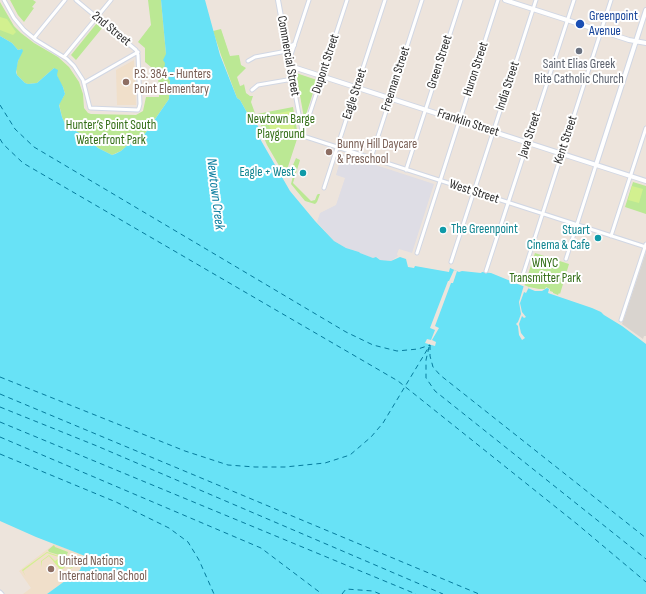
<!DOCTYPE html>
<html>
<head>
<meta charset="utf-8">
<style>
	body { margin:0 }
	canvas { display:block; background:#ede4dc }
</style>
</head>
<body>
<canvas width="646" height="594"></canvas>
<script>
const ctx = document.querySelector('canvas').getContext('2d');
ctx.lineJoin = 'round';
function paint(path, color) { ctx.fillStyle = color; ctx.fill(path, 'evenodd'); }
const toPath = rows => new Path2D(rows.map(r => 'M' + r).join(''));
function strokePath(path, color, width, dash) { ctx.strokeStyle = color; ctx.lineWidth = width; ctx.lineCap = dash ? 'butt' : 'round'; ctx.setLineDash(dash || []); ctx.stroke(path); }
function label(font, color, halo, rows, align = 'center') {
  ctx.font = font + ' "Sofia Sans Condensed",sans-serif'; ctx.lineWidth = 4; ctx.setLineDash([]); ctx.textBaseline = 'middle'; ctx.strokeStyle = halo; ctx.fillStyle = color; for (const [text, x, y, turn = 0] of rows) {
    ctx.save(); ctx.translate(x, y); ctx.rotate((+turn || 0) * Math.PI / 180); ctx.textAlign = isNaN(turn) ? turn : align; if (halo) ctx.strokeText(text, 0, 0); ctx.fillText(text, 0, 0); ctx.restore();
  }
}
paint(toPath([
	[342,154,434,184,412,253,399,249,397,254,398,256,391,261,380,260,377,257,373,258,359,253,359,252,346,248,334,241,317,222,320,213,336,205,345,178,336,175]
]), '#dedde5');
paint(toPath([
	[134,60,136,105,117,105,116,70],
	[54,544,86,556,81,569,47,594,23,594,31,588,19,571]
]), '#f0dfca');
paint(toPath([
	[10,0,33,0,36,2,32,7,34,8,24,22,18,15],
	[148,0,161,0,166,54,165,69,170,76,168,78,170,81,169,99,140,141,134,142,129,144,121,151,112,155,98,148,83,135,72,129,65,124,62,117,59,104,65,94,63,87,60,83,54,68,37,83,28,84,25,83,17,75,16,69,18,61,22,49,18,50,12,43,0,36,0,2,14,26,21,33,34,43,58,57,69,67,79,82,83,94,84,108,88,113,91,114,136,115,143,111,146,97,159,97,158,73,145,62,145,48,138,42,151,25],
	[97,23,103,27,76,60,71,55],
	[221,29,230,56,239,55,241,65,246,68,237,77,240,86,243,85,244,84,246,93,250,96,253,96,251,102,256,116,250,118,240,100,237,98,221,55,213,31],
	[296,73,317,80,305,118,304,118],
	[293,107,298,136,285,176,267,145,264,138,267,136,259,122,257,114],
	[296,158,300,160,293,183,311,201,315,200,317,195,318,194,320,194,317,202,315,204,305,201,291,184,294,172,293,165],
	[633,182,646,186,646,214,625,207],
	[535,253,569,264,560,294,559,293,558,295,553,293,553,292,550,291,550,289,546,287,545,289,539,289,529,287,519,302],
	[54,545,55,547,68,552,66,557,49,552,48,550]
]), '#bbe894');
paint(toPath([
	[0,17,7,19,16,32,13,35,0,30],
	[289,111,291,112,296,136,287,137,280,136,270,128,265,116],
	[632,186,643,189,639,203,628,200],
	[47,552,74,561,75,566,63,573,49,556,42,561,41,567,26,577,22,570],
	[47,553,73,562,74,565,65,572,63,572,61,570,65,567,59,558,55,561,49,555,41,561,41,567,26,577,23,571]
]), '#d2f08f');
paint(toPath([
	[646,252,646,336,644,336,643,339,622,324]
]), '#d9d4cf');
paint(toPath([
	[161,0,205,0,220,55,237,98,240,100,250,118,253,118,262,133,259,137,290,191,315,221,334,241,346,248,359,252,360,253,373,258,376,257,380,260,391,261,400,257,406,259,408,267,414,268,415,266,449,272,450,268,459,272,462,271,481,273,482,272,491,273,535,291,542,291,547,288,549,289,548,293,592,308,601,312,604,315,622,326,646,344,646,594,47,594,80,570,85,556,36,537,0,521,0,36,12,43,18,50,22,49,23,51,18,61,16,72,17,75,25,83,28,84,37,83,54,68,58,70,57,75,63,87,65,94,59,105,62,117,65,124,72,129,83,135,98,148,112,155,115,154,121,151,131,142,140,141,169,99,170,81,168,78,169,76,164,71,165,63,163,60,166,54]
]), '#68e2f6');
paint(toPath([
	[454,270,457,271,453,283,451,283,435,326,439,328,432,340,436,342,435,346,425,343,427,339,431,340,435,330,430,328,448,281,449,281],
	[524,285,529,287,526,293,524,292,520,303,522,312,526,317,524,318,522,316,519,324,521,333,525,338,522,340,519,335,518,326,516,324,518,322,521,314,519,302]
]), '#ede4dc');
strokePath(toPath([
	[0,105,15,129,34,147,346,332,373,345,397,351,418,349,430,345],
	[0,139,3,144,23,163,398,381,577,524,646,582],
	[430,345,430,356,433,367,440,375,646,538],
	[429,347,426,360,426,378,435,391,646,559],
	[0,377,185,451,228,465,255,467,285,467,325,463,350,455,371,437,383,423,430,345],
	[0,394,479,594],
	[0,407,97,446,443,594],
	[0,422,416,594],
	[0,437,261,548,322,594],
	[0,454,116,502,169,528,188,542,199,560,214,594],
	[342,594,346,589,373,591,380,594]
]), '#067b9d', 1, [5, 4]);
const street = toPath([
	[4,0,14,18,24,30,36,40,67,59,74,66,83,80,90,108,138,110,139,108,140,104,138,55,136,50,76,0],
	[34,38,65,0],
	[64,57,111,0],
	[248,61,255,57,287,51],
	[289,61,309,0],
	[290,66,303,136,646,247],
	[84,83,138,52],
	[252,90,258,85,293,79],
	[301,123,306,122,308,119,347,0],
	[371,158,422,0],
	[406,170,461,0],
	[324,188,385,0],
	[611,236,646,128],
	[417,253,498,0],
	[566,259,596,165],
	[451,262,536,0],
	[486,271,574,0],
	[521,281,611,0],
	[621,320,646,244],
	[0,592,2,594]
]);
const secondary = toPath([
	[278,0,290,66,646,181],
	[505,0,629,40,646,43],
	[286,46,291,46,294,45],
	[596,165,646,10]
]);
strokePath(street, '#d1d7e4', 5);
strokePath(secondary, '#d1d7e4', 6);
strokePath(street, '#fff', 3);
strokePath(secondary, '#fff', 4);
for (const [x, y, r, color] of [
	[580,24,5,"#1a4fb4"],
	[579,51,4,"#6b7280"],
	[126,82,4,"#8d6e63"],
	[329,152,4,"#8d6e63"],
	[303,173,4,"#0f9aa8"],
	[443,230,4,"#0f9aa8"],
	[598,238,4,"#0f9aa8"],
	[51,569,4,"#8d6e63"]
]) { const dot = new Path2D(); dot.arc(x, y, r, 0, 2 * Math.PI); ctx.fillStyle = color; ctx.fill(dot); strokePath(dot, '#fff', 1.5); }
label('13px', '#164399', '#fff', [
	["Greenpoint",589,17],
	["Avenue",589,32]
], 'left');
label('13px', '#2b2b2b', '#fff', [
	["2nd Street",111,29,39],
	["Commercial Street",288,56,80],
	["Green Street",440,62,-72],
	["Dupont Street",326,64,-72],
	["Huron Street",476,69,-72],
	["Freeman Street",396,79,-72],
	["India Street",508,86,-72],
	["Eagle Street",355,94,-72],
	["Franklin Street",468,123,18],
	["Java Street",530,135,-72],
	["Kent Street",566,140,-72],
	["West Street",474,192,18]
]);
label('13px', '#5b616d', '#fff', [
	["Saint Elias Greek",579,65],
	["Rite Catholic Church",579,80]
]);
label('13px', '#785e54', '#fff', [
	["P.S. 384 - Hunters",134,75],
	["Point Elementary",134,90],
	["Bunny Hill Daycare",337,145],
	["& Preschool",337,160],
	["United Nations",59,562],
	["International School",59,577]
], 'left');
label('13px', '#326d15', '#fff', [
	["Newtown Barge",281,120],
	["Playground",281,135],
	["Hunter’s Point South",111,126],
	["Waterfront Park",111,141],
	["WNYC",545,264],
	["Transmitter Park",545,279]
]);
label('13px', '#0d838f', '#fff', [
	["Eagle + West",295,173],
	["The Greenpoint",451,230,"left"],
	["Stuart",590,231],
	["Cinema & Cafe",590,246]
], 'right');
label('italic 14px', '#067b9d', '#fff', [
	["Newtown Creek",215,194,83]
]);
</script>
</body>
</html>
